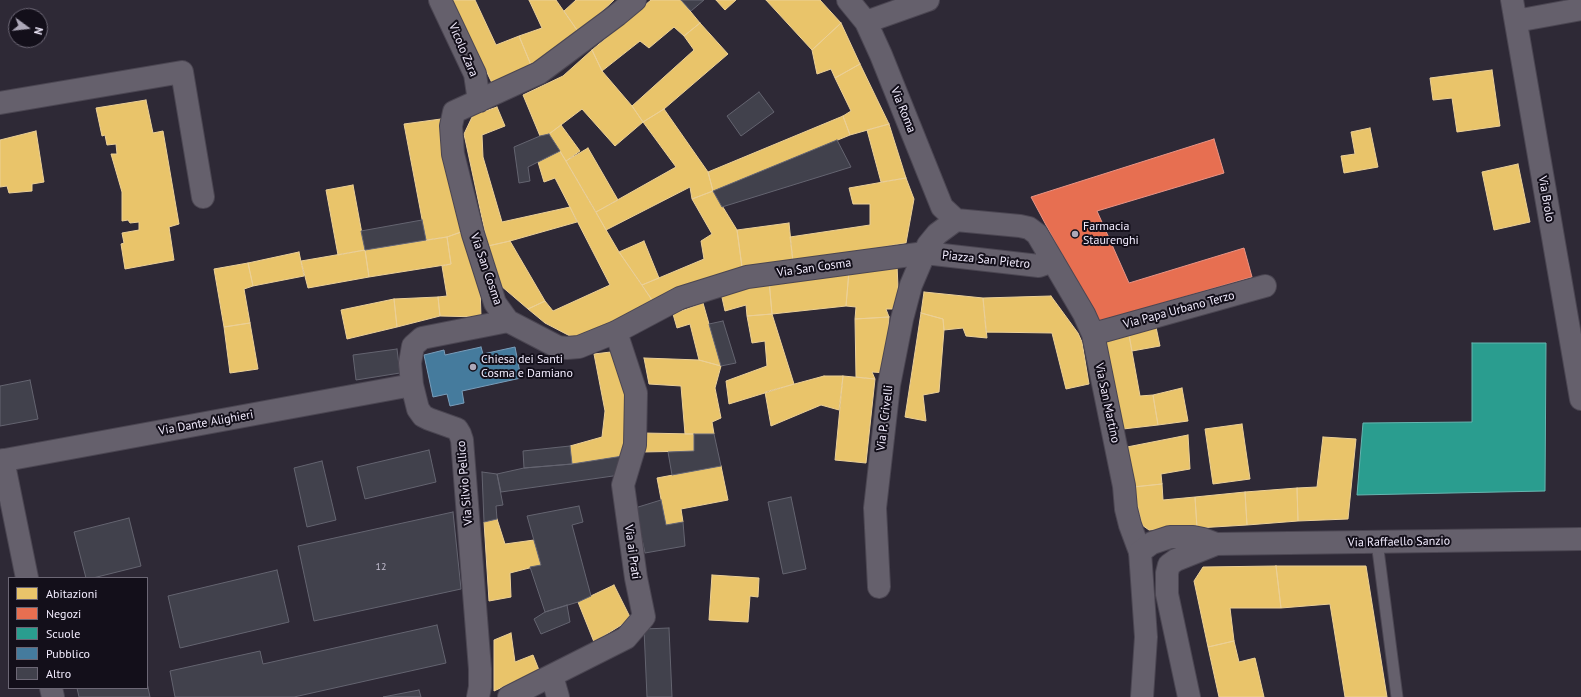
<!DOCTYPE html>
<html>
<head>
<meta charset="utf-8">
<style>
	body { margin:0 }
	#map { position:relative; width:1581px; height:697px; overflow:hidden; background:#2e2936; font-family:"PT Sans",sans-serif }
	canvas { display:block }
	.legend { position:absolute; left:8px; top:577px; width:140px; height:112px; box-sizing:border-box; background:#130f1a; border:1px solid #6c6775; margin:0; padding:5px 7px; list-style:none; font-size:12px; color:#f2ecfe }
	.legend li { display:flex; align-items:center; gap:8px; height:20px }
	.legend b { width:20px; border:1px solid #6c6775 }
	.north { position:absolute; left:8px; top:8px; width:40px; height:40px; box-sizing:border-box; background:#130f1a; border:1px solid #6c6775; border-radius:50%; rotate:105deg; font-size:11px; font-weight:700; line-height:16px; text-align:center; color:#f2ecfe }
	.north::after { content:''; display:block; margin:auto; width:14px; height:18px; background:#ada8b8; clip-path:polygon(50% 0,100% 100%,50% 72%,0 100%) }
</style>
</head>
<body>
<div id="map">
<canvas width="1581" height="697"></canvas>
<ul class="legend">
<li><b style="height:11px;background:#e9c46a"></b>Abitazioni</li>
<li><b style="height:11px;background:#e76f51"></b>Negozi</li>
<li><b style="height:11px;background:#2a9d8f"></b>Scuole</li>
<li><b style="height:11px;background:#457b9d"></b>Pubblico</li>
<li><b style="height:11px;background:#41414c"></b>Altro</li>
</ul>
<div class="north">N</div>
</div>
<script>
const ctx = document.querySelector('canvas').getContext('2d');
ctx.lineJoin = 'round';
function paint(path, color) { ctx.fillStyle = color; ctx.fill(path, 'evenodd'); }
const toPath = rows => new Path2D(rows.map(r => 'M' + r).join(''));
function strokePath(path, color, width, dash) { ctx.strokeStyle = color; ctx.lineWidth = width; ctx.lineCap = dash ? 'butt' : 'round'; ctx.setLineDash(dash || []); ctx.stroke(path); }
function label(font, color, halo, rows, align = 'center') {
  ctx.font = font + ' "PT Sans",sans-serif'; ctx.lineWidth = 4; ctx.setLineDash([]); ctx.textBaseline = 'middle'; ctx.strokeStyle = halo; ctx.fillStyle = color; for (const [text, x, y, turn = 0] of rows) {
    ctx.save(); ctx.translate(x, y); ctx.rotate((+turn || 0) * Math.PI / 180); ctx.textAlign = isNaN(turn) ? turn : align; if (halo) ctx.strokeText(text, 0, 0); ctx.fillText(text, 0, 0); ctx.restore();
  }
}
const homes = toPath([
	[452,0,475,0,496,45,519,36,531,65,492,83,452,0],
	[529,0,556,0,579,33,531,65,519,36,542,28,529,0],
	[576,0,614,0,579,33,564,11,576,0],
	[651,0,681,0,700,23,684,36,674,27,649,48,640,41,602,71,592,50,651,0],
	[716,0,736,0,725,10,716,0],
	[766,0,820,0,841,23,812,50,766,0],
	[700,23,728,54,664,109,643,122,632,106,694,50,684,36,700,23],
	[841,23,860,64,835,78,831,69,817,74,812,50,841,23],
	[592,50,602,71,632,106,643,122,615,146,582,109,549,134,540,136,523,95,563,76,592,50],
	[860,64,889,124,850,135,843,116,851,111,835,78,860,64],
	[1492,70,1500,126,1457,132,1452,98,1433,100,1430,78,1492,70],
	[146,100,153,133,163,131,179,224,169,227,174,260,125,269,121,244,124,243,122,233,139,230,139,222,130,223,128,220,122,221,122,192,111,154,117,154,116,144,107,145,105,135,102,136,96,108,146,100],
	[497,107,505,126,482,135,483,157,502,222,570,207,577,222,510,241,488,246,464,134,473,115,497,107],
	[664,109,708,172,713,191,692,199,690,187,606,230,596,212,676,167,643,122,664,109],
	[843,116,850,135,713,191,708,172,843,116],
	[441,119,464,231,447,237,426,240,404,124,441,119],
	[889,124,906,178,881,182,867,130,889,124],
	[561,125,580,151,566,161,549,134,561,125],
	[1370,128,1378,167,1344,173,1341,156,1355,154,1351,132,1370,128],
	[36,131,44,182,32,184,32,191,9,193,7,186,0,187,0,140,36,131],
	[588,148,618,200,596,212,566,161,588,148],
	[560,151,619,252,652,300,585,337,570,336,545,323,528,309,545,301,553,311,610,285,555,178,544,182,538,162,560,151],
	[1518,164,1530,222,1494,230,1482,172,1518,164],
	[906,178,914,199,906,243,793,262,790,237,870,225,870,204,853,204,849,188,906,178],
	[353,185,365,250,338,255,326,190,353,185],
	[713,191,737,230,742,267,652,300,642,285,704,259,701,241,712,234,692,199,713,191],
	[789,223,793,262,742,267,737,230,789,223],
	[464,231,480,286,481,317,440,316,438,297,447,296,442,266,451,264,447,237,464,231],
	[447,237,451,264,369,277,365,250,447,237],
	[510,241,545,301,528,309,500,285,488,246,510,241],
	[644,241,659,278,642,285,619,252,644,241],
	[365,250,369,277,308,288,301,261,365,250],
	[299,252,304,276,253,286,248,263,299,252],
	[248,263,253,286,244,289,250,323,224,327,214,269,248,263],
	[897,265,899,309,886,309,889,317,855,319,856,307,846,306,849,271,897,265],
	[849,271,846,306,772,314,769,280,849,271],
	[769,280,772,314,747,316,746,305,725,311,721,293,769,280],
	[924,292,983,298,987,338,966,336,963,328,944,330,943,319,921,313,924,292],
	[1051,296,1078,333,1082,342,1089,384,1066,389,1052,333,986,332,983,298,1051,296],
	[438,297,440,316,397,327,394,299,438,297],
	[394,299,397,327,347,339,341,310,394,299],
	[703,303,721,366,699,360,690,324,677,328,673,314,703,303],
	[921,313,943,319,944,330,939,392,923,395,926,421,905,417,921,313],
	[772,314,794,384,729,404,726,381,767,366,765,341,752,343,747,316,772,314],
	[889,317,887,373,872,372,875,379,856,377,855,319,889,317],
	[250,323,258,369,230,373,224,327,250,323],
	[1156,327,1160,346,1132,351,1129,335,1156,327],
	[1129,335,1140,396,1153,395,1158,425,1123,429,1105,339,1129,335],
	[619,351,633,398,623,456,572,464,570,446,602,437,605,411,594,354,619,351],
	[644,358,699,360,721,366,715,388,721,418,712,422,714,434,685,434,681,386,649,384,644,358],
	[824,376,843,376,839,410,821,405,771,426,765,392,824,376],
	[843,376,875,379,866,463,835,460,843,376],
	[1182,388,1188,421,1158,425,1153,395,1182,388],
	[1242,424,1250,479,1213,484,1205,429,1242,424],
	[643,433,694,434,694,451,642,452,643,433],
	[1188,435,1190,469,1161,474,1162,484,1133,487,1127,447,1188,435],
	[1323,437,1356,439,1348,519,1298,521,1297,488,1317,487,1323,437],
	[721,466,728,500,681,509,683,522,666,525,657,478,721,466],
	[1162,484,1163,500,1195,497,1197,528,1149,530,1142,525,1133,487,1162,484],
	[1297,488,1298,521,1247,525,1245,492,1297,488],
	[1245,492,1247,525,1197,528,1195,497,1245,492],
	[497,519,505,544,534,540,541,565,510,573,511,597,489,601,484,522,497,519],
	[1276,566,1366,566,1387,697,1345,697,1330,604,1281,608,1276,566],
	[1276,566,1281,608,1230,608,1234,641,1208,647,1194,581,1203,567,1276,566],
	[712,575,759,578,758,597,750,596,748,622,709,620,712,575],
	[614,585,631,619,594,642,578,602,614,585],
	[511,633,515,662,533,655,539,670,494,691,494,640,511,633],
	[1234,641,1239,662,1255,658,1264,697,1219,697,1208,647,1234,641]
]);
paint(homes, '#e9c46a');
strokePath(homes, '#ecd096', 1);
const shops = toPath([
	[1214,139,1224,173,1097,211,1129,283,1244,248,1252,277,1098,322,1031,197,1214,139]
]);
paint(shops, '#e76f51');
strokePath(shops, '#ea9485', 1);
const schools = toPath([
	[1472,343,1546,343,1545,491,1357,495,1363,423,1472,422,1472,343]
]);
paint(schools, '#2a9d8f');
strokePath(schools, '#66b5b0', 1);
const public = toPath([
	[481,347,483,354,515,347,521,378,462,391,464,403,450,406,447,394,433,397,424,355,444,350,445,355,481,347]
]);
paint(public, '#457b9d');
strokePath(public, '#799dba', 1);
const building = toPath([
	[681,0,704,0,691,11,681,0],
	[759,92,774,112,741,136,727,116,759,92],
	[549,134,560,151,528,167,530,181,519,183,514,147,540,136,549,134],
	[837,140,851,167,722,207,713,191,837,140],
	[422,220,426,240,365,250,361,231,422,220],
	[723,321,736,363,721,366,709,324,723,321],
	[397,349,400,373,356,380,353,355,397,349],
	[30,380,38,419,0,426,0,386,30,380],
	[694,434,714,434,721,466,672,475,668,452,694,451,694,434],
	[570,446,572,464,524,468,523,451,570,446],
	[429,450,436,482,365,499,357,467,429,450],
	[623,456,620,475,501,492,497,474,524,468,572,464,623,456],
	[322,461,336,520,307,527,294,468,322,461],
	[482,472,497,474,503,505,496,506,497,519,484,522,482,472],
	[791,497,806,569,783,574,768,502,791,497],
	[661,500,666,525,683,522,685,546,645,553,635,508,661,500],
	[579,506,583,522,572,525,591,596,578,602,545,612,530,567,541,565,527,516,579,506],
	[453,512,461,589,314,621,298,546,453,512],
	[129,518,141,566,93,578,86,578,74,532,129,518],
	[277,570,289,622,180,648,168,596,277,570],
	[567,605,570,622,541,634,534,619,545,612,567,605],
	[437,625,446,663,294,697,175,697,170,671,260,651,263,664,437,625],
	[669,628,672,697,647,697,644,629,669,628],
	[147,683,150,697,79,697,77,688,147,688,147,683],
	[419,690,421,697,383,697,419,690]
]);
paint(building, '#41414c');
strokePath(building, '#646470', 1);
const service = toPath([
	[1377,542,1397,697]
]);
const minor = toPath([
	[440,0,475,74,479,101],
	[635,0,617,15,539,73,454,112,451,126,453,154,473,234,495,303,508,321,558,347,567,348,579,347,616,332,680,298,747,277,925,253,1039,266,1053,261],
	[848,0,866,22,881,55,940,202,942,207,956,220],
	[1512,0,1581,399],
	[1516,21,1581,9],
	[866,22,928,0],
	[0,103,182,72,203,197],
	[1093,334,1265,286],
	[3,460,27,578],
	[0,461,412,385],
	[879,587,875,508,889,385,902,319,911,285,928,245,937,234,956,220,1020,226,1029,228,1037,234,1084,314,1093,334,1124,486,1126,509,1130,525,1140,552],
	[552,676,558,697],
	[51,688,53,697],
	[478,697,480,687,480,669,462,440,460,434,457,429,429,419,423,416,418,409,412,385,410,363,413,346,422,338,508,321],
	[509,697,626,638,644,617,636,578,623,485,635,445,636,393,616,332]
]);
const tertiary = toPath([
	[1140,552,1146,637,1142,697],
	[1140,552,1152,543,1170,537,1193,537,1203,539,1216,544],
	[1189,697,1167,594,1167,573,1169,565,1176,560,1216,544,1581,539]
]);
strokePath(service, '#4b4652', 13);
strokePath(minor, '#4b4652', 24);
strokePath(tertiary, '#4b4652', 24);
strokePath(service, '#65606c', 11);
strokePath(minor, '#65606c', 22);
strokePath(tertiary, '#65606c', 22);
for (const [x, y, r, color] of [
	[1075,234,4,"#ada8b8"],
	[473,367,4,"#ada8b8"]
]) { const dot = new Path2D(); dot.arc(x, y, r, 0, 2 * Math.PI); ctx.fillStyle = color; ctx.fill(dot); strokePath(dot, '#130f1a', 1.5); }
label('10px', '#c6c1d2', null, [
	["12",381,567]
]);
label('12px', '#f2ecfe', '#130f1a', [
	["Vicolo Zara",463,50,67],
	["Via Roma",903,110,68],
	["Via Brolo",1546,199,80],
	["Piazza San Pietro",986,260,6],
	["Via San Cosma",814,268,-8],
	["Via San Cosma",486,269,71],
	["Via Papa Urbano Terzo",1179,310,-15],
	["Via San Martino",1107,403,78],
	["Via P. Crivelli",885,418,-83],
	["Via Dante Alighieri",206,423,-10],
	["Via Silvio Pellico",465,483,-95],
	["Via Raffaello Sanzio",1399,542,-1],
	["Via ai Prati",632,552,82]
]);
label('12px', '#f2ecfe', '#130f1a', [
	["Farmacia",1083,227],
	["Staurenghi",1083,241],
	["Chiesa dei Santi",481,360],
	["Cosma e Damiano",481,374]
], 'left');
</script>
</body>
</html>
